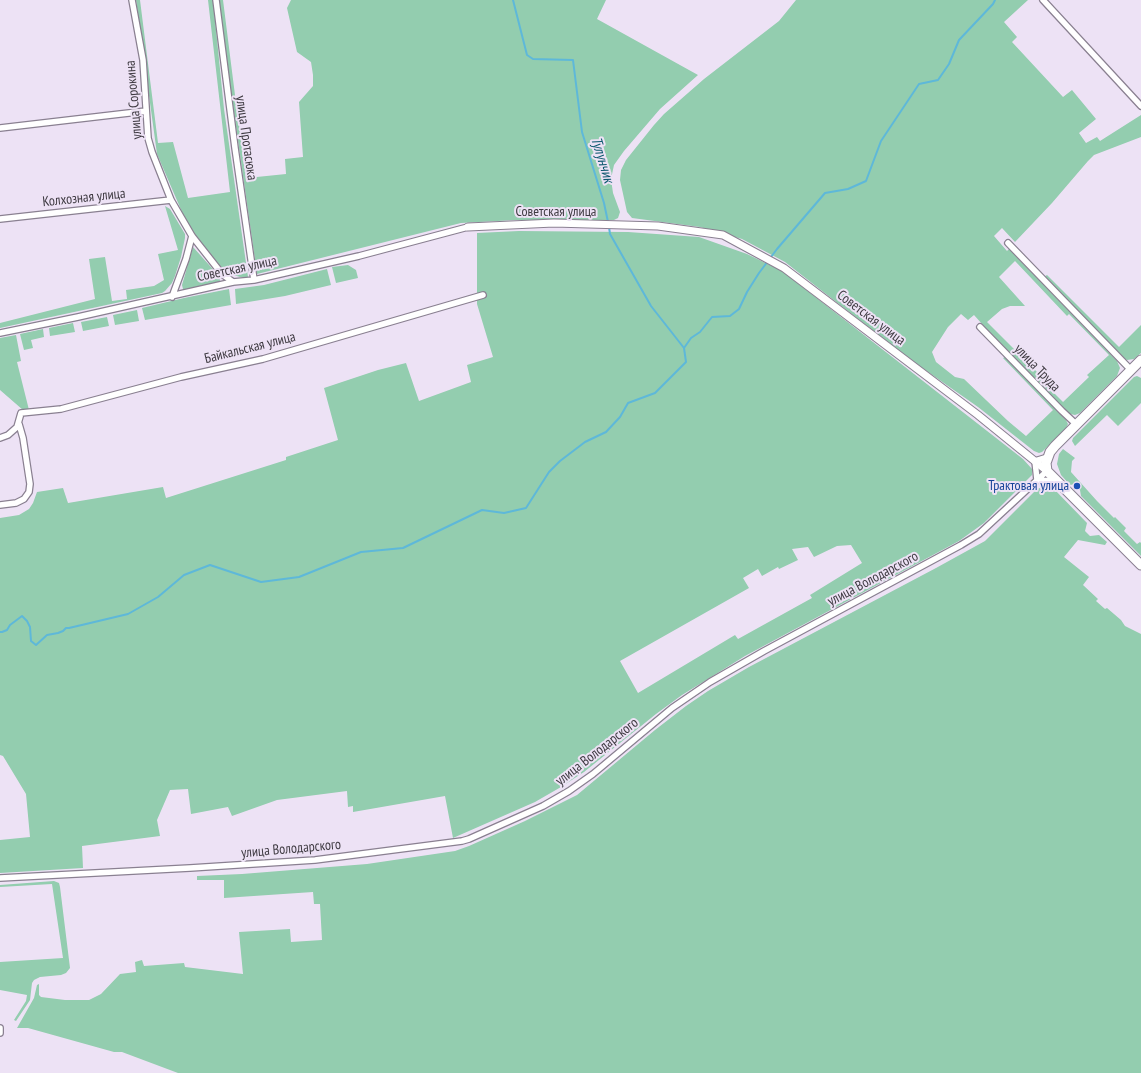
<!DOCTYPE html>
<html>
<head>
<meta charset="utf-8">
<style>
	body { margin:0 }
	canvas { display:block; background:#ede2f5 }
</style>
</head>
<body>
<canvas width="1141" height="1073"></canvas>
<script>
const ctx = document.querySelector('canvas').getContext('2d');
ctx.lineJoin = 'round';
function paint(path, color) { ctx.fillStyle = color; ctx.fill(path, 'evenodd'); }
const toPath = rows => new Path2D(rows.map(r => 'M' + r).join(''));
function strokePath(path, color, width, dash) { ctx.strokeStyle = color; ctx.lineWidth = width; ctx.lineCap = dash ? 'butt' : 'round'; ctx.setLineDash(dash || []); ctx.stroke(path); }
function label(font, color, halo, rows, align = 'center') {
  ctx.font = font + ' "PT Sans Narrow",sans-serif'; ctx.lineWidth = 4; ctx.setLineDash([]); ctx.textBaseline = 'middle'; ctx.strokeStyle = halo; ctx.fillStyle = color; for (const [text, x, y, turn = 0] of rows) {
    ctx.save(); ctx.translate(x, y); ctx.rotate((+turn || 0) * Math.PI / 180); ctx.textAlign = isNaN(turn) ? turn : align; if (halo) ctx.strokeText(text, 0, 0); ctx.fillText(text, 0, 0); ctx.restore();
  }
}
paint(toPath([
	[136,0,140,0,158,143,173,142,188,198,230,192,208,0,213,0,224,109,248,277,240,277,227,273,216,264,199,243,182,212,157,154],
	[218,0,223,0,237,111,247,178,286,174,285,159,303,157,299,102,313,86,313,75,311,62,297,52,287,8,291,0,606,0,597,19,698,75,660,109,624,151,614,165,611,179,613,193,620,212,618,218,614,220,516,220,461,223,257,274],
	[796,0,1028,0,1004,22,1017,37,1012,42,1063,97,1072,90,1096,119,1079,133,1086,143,1097,137,1100,141,1141,115,1141,137,1094,155,1088,161,1052,203,1015,242,1002,228,994,236,1007,251,1009,249,1117,361,1120,368,1117,376,1080,413,1075,415,1070,414,1065,411,982,326,983,325,974,315,968,320,961,314,948,327,932,352,936,362,955,377,964,379,1008,421,1026,436,1053,410,1003,358,1005,357,1066,420,1068,424,1065,430,1042,452,1039,453,1034,451,978,407,921,367,858,319,785,262,742,239,700,227,632,218,627,212,620,180,621,170,626,160,654,125,664,114,704,79,779,21],
	[1015,261,1067,316,1069,314,1109,355,1087,375,1089,377,1063,402,1040,379,1042,377,987,322,1002,309,1010,306,1025,306,999,277],
	[165,206,170,209,185,234,185,238,181,257,175,276,172,283,165,291,162,293,0,328,0,323,95,299,89,259,105,257,112,301,127,299,126,290,154,286,164,280,158,254,178,250],
	[519,231,628,232,699,237,747,254,782,271,1023,459,1032,469,1032,475,984,523,959,541,745,656,682,695,656,714,584,772,561,787,535,802,453,838,445,796,353,812,353,806,348,807,347,791,277,800,232,816,228,807,191,814,188,789,170,790,157,820,160,836,82,846,83,868,0,873,0,840,30,837,26,794,3,756,0,755,0,518,19,515,29,509,33,503,37,492,63,488,68,503,163,487,166,498,286,460,286,457,338,440,324,388,378,370,406,363,419,401,471,382,467,365,493,357,477,304,477,233],
	[851,545,862,563,810,595,812,598,738,639,735,635,638,693,620,661,749,588,743,578,758,569,762,576,778,567,779,569,798,560,792,549,808,547,814,557,837,546],
	[193,247,219,276,220,281,217,283,185,290,183,289,182,285],
	[348,265,356,270,358,278,336,283,332,267],
	[327,269,331,285,285,296,236,304,235,289,264,285],
	[1047,275,1119,347,1141,325,1141,353,1134,359,1127,360,1125,359,1044,277],
	[229,289,231,305,145,320,142,308,184,298],
	[137,310,139,321,115,325,113,315],
	[107,317,109,326,83,331,81,322],
	[73,323,75,332,50,336,49,328],
	[43,329,44,337,31,340,33,348,24,350,20,334],
	[16,335,21,361,17,362,29,410,23,410,0,390,0,338],
	[1137,376,1141,378,1141,403,1118,426,1107,415,1075,446,1072,441,1073,438,1134,377],
	[1063,449,1075,458,1072,461,1071,472,1097,501,1114,518,1115,517,1126,528,1124,531,1137,544,1140,542,1141,543,1141,556,1081,496,1080,490,1077,486,1079,486,1076,484,1070,485,1061,475,1057,464,1059,454],
	[1042,487,1047,487,1054,489,1087,523,1085,531,1090,536,1099,535,1107,542,1105,545,1078,540,1064,557,1089,577,1083,585,1098,599,1096,601,1105,609,1107,608,1121,620,1125,626,1141,634,1141,1073,178,1073,122,1052,114,1052,28,1028,17,1028,34,998,37,985,39,984,39,995,41,997,65,1000,89,1000,101,994,120,974,136,972,135,962,142,960,144,966,184,963,185,967,243,974,239,932,290,929,291,942,322,940,320,904,314,904,313,892,224,898,224,880,197,880,197,876,242,874,367,864,455,851,469,846,525,821,577,795,655,730,686,706,708,691,749,667,936,568,985,541,1037,489],
	[54,881,59,883,60,887,70,968,66,973,61,975,40,977,34,980,32,983,30,1000,16,1021,14,1020,26,1001,27,995,0,990,0,962,63,958,52,884,0,887,0,885]
]), '#93cdaf');
strokePath(toPath([
	[513,0,527,55,533,59,573,60,582,132,604,203,608,222],
	[609,227,610,234,651,306,684,348],
	[0,632,2,632,7,630,10,625,22,616,27,621,30,627,31,641,36,645,47,635,58,633,63,631,66,628,69,628,86,624,128,614,158,597,184,575,210,565,261,582,299,577,361,552,403,548,482,510,504,513,526,508,549,472,560,461,585,442,606,432,620,417,628,403,655,393,686,362,684,348,691,338,700,332,712,317,730,316,739,309,747,292,759,273,777,249,825,193,848,189,866,181,881,141,919,84,938,80,949,64,959,40,993,4,995,0]
]), '#5eb8d9', 2);
const minor = toPath([
	[132,0,143,60,148,138,152,152,171,200,192,236,222,274,233,282],
	[216,0,235,148,254,280],
	[1043,0,1141,106],
	[0,128,146,111],
	[0,219,171,200],
	[1008,243,1131,370],
	[172,297,186,259,192,236],
	[980,327,1062,411,1077,425],
	[0,333,78,317,233,282,254,280,359,256,468,227],
	[0,438,8,435,17,427,21,413,61,409,181,377,263,359,483,295],
	[1048,457,1035,461,1037,480,1057,481],
	[0,505,16,503,24,499,29,492,30,484,23,438,19,424],
	[0,878,190,868,315,860,462,841,469,839,543,806,569,791,593,774,672,708,710,682,764,651,961,545,979,534,1047,471],
	[0,1028,0,1033]
]);
const tertiary = toPath([
	[468,227,554,223,658,226,723,235,784,268,978,415,1047,471]
]);
const trunk = toPath([
	[1141,360,1055,446,1050,452,1046,463,1047,471,1141,565]
]);
strokePath(minor, '#8a8091', 8);
strokePath(tertiary, '#8a8091', 9);
strokePath(trunk, '#8a8091', 11);
strokePath(minor, '#fff', 5.5);
strokePath(tertiary, '#fff', 7);
strokePath(trunk, '#fff', 9);
for (const [x, y, r, color] of [
	[1077,486,4,"#1a4fb4"]
]) { const dot = new Path2D(); dot.arc(x, y, r, 0, 2 * Math.PI); ctx.fillStyle = color; ctx.fill(dot); strokePath(dot, '#ede2f5', 1.5); }
label('14px', '#3e3a41', '#ede2f5', [
	["улица Сорокина",134,100,-95],
	["улица Протасюка",246,138,82],
	["Колхозная улица",84,198,-6],
	["Советская улица",556,212],
	["Советская улица",237,269,-12],
	["Советская улица",871,318,37],
	["Байкальская улица",250,348,-14],
	["улица Труда",1037,368,46],
	["улица Володарского",873,579,-28],
	["улица Володарского",597,752,-38],
	["улица Володарского",291,849,-5]
]);
label('14px', '#164399', '#ede2f5', [
	["Трактовая улица",1069,486]
], 'right');
label('italic 15px', '#0b586e', '#ede2f5', [
	["Тулунчик",602,160,73]
]);
</script>
</body>
</html>
